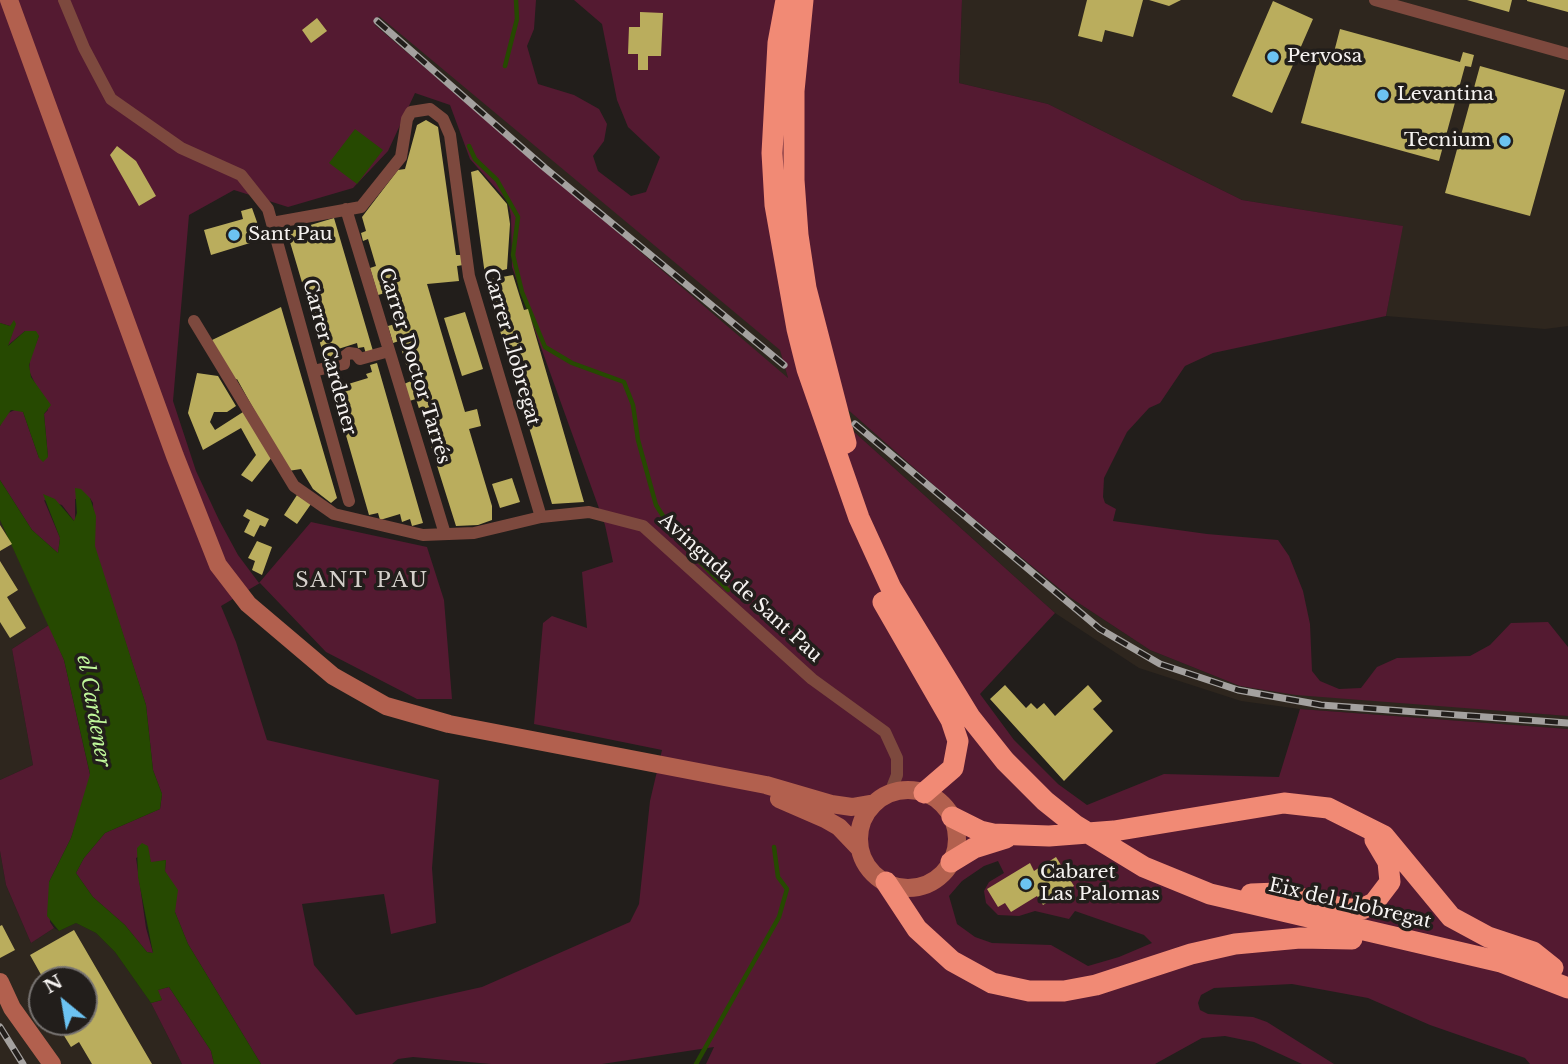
<!DOCTYPE html>
<html>
<head>
<meta charset="utf-8">
<style>
	body { margin:0 }
	#map { position:relative; width:1568px; height:1064px; overflow:hidden; background:#221e1b; font-family:"Libre Baskerville",serif }
	canvas { display:block }
	.north { position:absolute; left:28px; top:966px; width:70px; height:70px; box-sizing:border-box; background:#221e1b; border:2px solid #777371; border-radius:50%; rotate:330deg; font-size:19px; font-weight:700; line-height:28px; text-align:center; color:#f6f3f1 }
	.north::after { content:''; display:block; margin:auto; width:24px; height:32px; background:#6cc3f2; clip-path:polygon(50% 0,100% 100%,50% 72%,0 100%) }
</style>
</head>
<body>
<div id="map">
<canvas width="1568" height="1064"></canvas>
<div class="north">N</div>
</div>
<script>
const ctx = document.querySelector('canvas').getContext('2d');
ctx.lineJoin = 'round';
function paint(path, color) { ctx.fillStyle = color; ctx.fill(path, 'evenodd'); }
const toPath = rows => new Path2D(rows.map(r => 'M' + r).join(''));
function strokePath(path, color, width, dash) { ctx.strokeStyle = color; ctx.lineWidth = width; ctx.lineCap = dash ? 'butt' : 'round'; ctx.setLineDash(dash || []); ctx.stroke(path); }
function label(font, color, halo, rows, align = 'center') {
  ctx.font = font + ' "Libre Baskerville",serif'; ctx.lineWidth = 7; ctx.setLineDash([]); ctx.textBaseline = 'middle'; ctx.strokeStyle = halo; ctx.fillStyle = color; for (const [text, x, y, turn = 0] of rows) {
    ctx.save(); ctx.translate(x, y); ctx.rotate((+turn || 0) * Math.PI / 180); ctx.textAlign = isNaN(turn) ? turn : align; if (halo) ctx.strokeText(text, 0, 0); ctx.fillText(text, 0, 0); ctx.restore();
  }
}
paint(toPath([
	[962,0,1568,0,1568,326,1545,329,1386,316,1402,226,1242,200,1048,104,959,83],
	[379,15,781,350,788,379,375,25],
	[845,407,945,495,1071,598,1150,650,1240,686,1568,716,1568,729,1300,709,1241,701,1139,668,1055,613,852,430],
	[0,520,49,625,12,649,33,765,0,780],
	[0,851,6,885,31,943,54,928,59,931,76,923,96,933,115,952,151,1003,182,1064,0,1064],
	[42,980,84,980,84,1022,42,1022]
]), '#2e261e');
paint(toPath([
	[0,0,536,0,534,29,527,46,538,84,574,95,599,109,607,124,604,141,593,156,598,171,631,196,646,192,660,157,628,127,617,100,602,24,574,0,962,0,959,83,1048,104,1242,200,1403,226,1386,316,1213,353,1185,366,1160,403,1149,408,1127,432,1104,478,1103,497,1105,503,1116,509,1113,521,1207,534,1278,540,1289,556,1303,591,1310,624,1312,671,1320,681,1339,689,1361,688,1377,667,1397,658,1470,656,1490,645,1511,623,1548,622,1568,647,1568,716,1296,695,1240,686,1150,650,1071,598,945,495,846,408,852,430,1055,613,980,694,1014,740,1058,784,1087,805,1164,774,1279,777,1300,709,1568,729,1568,1064,1530,1064,1525,1058,1430,1025,1368,998,1292,984,1214,988,1201,995,1198,1003,1200,1010,1208,1014,1253,1017,1267,1022,1334,1064,1302,1064,1254,1042,1225,1036,1202,1038,1155,1064,706,1064,714,1047,602,1064,491,1064,413,1057,398,1059,392,1064,261,1064,188,944,175,912,165,871,166,860,151,863,148,852,136,858,146,928,153,953,147,952,125,925,93,897,76,873,84,858,105,833,160,809,162,794,153,770,146,705,94,546,93,503,90,498,75,499,75,522,62,505,44,500,60,538,58,553,32,530,0,480,0,426,6,414,17,409,23,412,39,458,48,457,44,414,48,410,29,371,30,358,39,336,25,331,7,346,12,334,10,326,0,323],
	[379,16,780,350,788,378,375,25],
	[415,93,450,105,470,159,508,202,511,216,512,267,605,525,613,562,582,572,587,628,552,616,543,623,534,724,662,750,650,801,639,904,630,922,482,987,356,1015,314,965,302,904,384,894,391,934,436,923,432,868,439,780,267,740,236,642,221,606,260,583,326,652,417,699,452,699,444,600,427,547,311,522,259,583,238,555,219,520,196,471,173,401,189,215,234,190,288,207,353,188,388,151],
	[998,861,1004,873,989,882,984,891,986,903,998,915,1019,916,1035,911,1069,919,1075,911,1144,935,1152,943,1119,957,1088,966,1051,945,992,943,975,937,957,924,949,896,962,881,984,866],
	[49,625,64,660,91,779,71,838,49,882,50,922,54,928,31,943,6,885,0,851,0,780,33,765,12,649],
	[169,987,211,1051,214,1064,182,1064,151,1003,162,1000,157,990]
]), '#541a31');
paint(toPath([
	[355,129,383,150,357,184,329,163],
	[14,320,16,324,8,346,25,331,36,331,39,336,29,365,31,377,51,405,44,414,48,457,43,462,39,458,23,412,11,410,0,426,0,323,10,326],
	[0,480,32,530,58,553,60,538,43,494,55,499,74,521,77,513,75,488,81,489,90,498,96,516,95,546,146,705,153,770,162,794,160,809,105,833,84,858,76,873,93,897,125,925,147,952,153,953,138,877,137,848,142,843,148,846,151,862,166,860,165,871,178,890,175,912,188,944,261,1064,214,1064,211,1051,169,987,158,990,162,1000,151,1003,115,952,96,933,76,923,59,931,47,916,49,882,71,838,90,774,64,660,0,520]
]), '#264901');
strokePath(toPath([
	[505,66,517,19,516,0],
	[469,146,475,159,497,180,518,217,513,255,522,292,545,347,572,363,624,382,633,405,638,440,656,505,679,541,728,590],
	[696,1064,779,917,787,889,778,877,774,847]
]), '#264901', 4.5);
paint(toPath([
	[1087,0,1143,0,1133,37,1105,30,1102,42,1078,36],
	[1149,0,1181,0,1169,6],
	[1467,0,1512,0,1509,12],
	[1527,0,1568,0,1568,12,1527,1],
	[1273,1,1313,19,1272,113,1232,96],
	[640,12,663,13,661,56,648,56,648,70,638,70,638,54,628,54,629,27,640,27],
	[317,18,327,31,311,43,302,30],
	[1340,29,1460,62,1463,52,1474,55,1471,67,1465,66,1439,161,1301,123,1320,53,1333,56],
	[1480,66,1565,90,1530,216,1445,193],
	[426,120,438,127,456,255,461,255,463,265,457,266,459,281,427,284,465,412,477,409,481,426,469,429,492,506,492,520,478,525,456,526,416,399,409,401,404,384,411,381,399,341,393,343,388,326,395,324,385,293,378,295,370,268,376,266,368,239,363,241,361,233,366,231,362,217,398,170,405,169,417,125],
	[117,146,136,161,156,196,139,206,110,155],
	[478,170,507,204,510,224,507,269,485,275,471,172],
	[252,208,263,239,211,255,204,230,243,219,241,211],
	[334,218,373,351,366,354,364,347,358,348,357,343,335,350,337,357,326,363,287,232],
	[513,275,524,310,528,309,584,502,552,504,486,284,486,280],
	[281,307,337,498,331,503,313,489,301,469,288,471,237,379,233,381,210,341],
	[465,312,483,369,462,376,444,318],
	[377,363,423,523,412,526,410,519,402,522,400,514,380,520,378,513,369,515,330,380,339,377,345,385,368,378,366,374,372,372,370,365],
	[197,373,218,376,236,406,227,412,214,412,210,422,215,430,243,412,272,457,252,482,241,475,256,455,241,428,203,450,188,413],
	[512,478,520,502,500,508,492,484],
	[297,495,311,504,297,524,284,515],
	[247,509,269,519,265,527,260,525,254,537,244,532,250,520,243,516],
	[0,525,12,544,0,551],
	[257,541,272,547,262,575,252,570,255,561,248,558],
	[0,561,18,590,7,597,26,628,10,638,0,622],
	[1005,685,1026,708,1031,703,1037,709,1044,703,1055,716,1088,685,1102,701,1093,709,1113,731,1064,781,990,699],
	[1056,857,1074,886,1043,905,1037,896,1011,912,1005,903,998,907,987,889,1030,863,1034,871],
	[2,925,15,950,0,958,0,926],
	[74,930,152,1064,92,1064,79,1042,71,1047,63,1034,71,1030,67,1022,84,1022,84,980,44,980,30,955]
]), '#baad5d');
strokePath(toPath([
	[64,0,84,48,111,99,181,148,241,175,268,209,349,501],
	[1375,0,1568,54],
	[346,209,445,534],
	[272,223,361,207,401,157,407,119,411,112,430,109,443,119,450,135,469,276,541,517],
	[194,321,294,486,334,514,423,535,474,533,541,517,589,512,643,526,812,679,885,732,897,758,897,775,890,793],
	[360,359,389,351],
	[344,364,344,357,349,353,356,354,360,359],
	[313,371,344,364]
]), '#7d493e', 12);
strokePath(toPath([
	[9,0,175,456,218,565,248,604,333,676,386,706,449,724,766,785,831,804,852,807,875,803],
	'859 839a49 49 0 1 1 98 0a49 49 0 1 1-98 0Z',
	[779,799,825,819,839,827,860,849],
	[0,982,12,1008,52,1064]
]), '#b2604e', 18);
strokePath(toPath([
	[786,0,778,43,772,153,775,205,797,329,807,369,859,518,891,588,970,717,1005,761,1045,801,1075,825,1144,867,1210,894,1501,962,1568,988],
	[803,0,794,91,794,180,798,235,806,288,846,443],
	[883,602,951,720,958,741,953,768,924,793],
	[952,817,980,831,993,834,1049,836,1114,831,1284,803,1328,808,1384,836,1451,917,1488,937,1533,952,1553,968],
	[951,862,974,848,1006,838],
	[886,882,917,929,952,961,992,983,1029,991,1064,991,1096,985,1191,954,1235,944,1300,938,1352,939],
	[1251,894,1278,893,1346,909,1362,909,1374,903,1390,882,1388,862,1375,840]
]), '#f18a75', 21);
const rail = toPath([
	[377,21,545,168,784,365],
	[855,424,1100,629,1160,664,1238,690,1321,705,1568,723],
	[0,1027,23,1064]
]);
strokePath(rail, '#a4a19f', 7);
strokePath(rail, '#221e1b', 4.5, [13]);
for (const [x, y, r, color] of [
	[1273,57,7,"#6cc3f2"],
	[1383,95,7,"#6cc3f2"],
	[1505,141,7,"#6cc3f2"],
	[234,235,7,"#6cc3f2"],
	[1026,884,7,"#6cc3f2"]
]) { const dot = new Path2D(); dot.arc(x, y, r, 0, 2 * Math.PI); ctx.fillStyle = color; ctx.fill(dot); strokePath(dot, '#221e1b', 2.5); }
label('19px', '#f6f3f1', '#221e1b', [
	["Pervosa",1287,57],
	["Levantina",1397,95],
	["Tecnium",1491,141,"right"],
	["Sant Pau",248,235],
	["Cabaret",1040,873],
	["Las Palomas",1040,895]
], 'left');
label('19px', '#f6f3f1', '#221e1b', [
	["Carrer Llobregat",511,347,74],
	["Carrer Cardener",329,357,75],
	["Carrer Doctor Tarrés",414,366,73],
	["Avinguda de Sant Pau",740,588,42],
	["Eix del Llobregat",1350,904,13]
]);
ctx.letterSpacing = '2px';
label('21px', '#d4cfca', '#221e1b', [
	["SANT PAU",362,581]
]);
ctx.letterSpacing = '0px';
label('italic 21px', '#bff79a', '#221e1b', [
	["el Cardener",93,711,80]
]);
</script>
</body>
</html>
